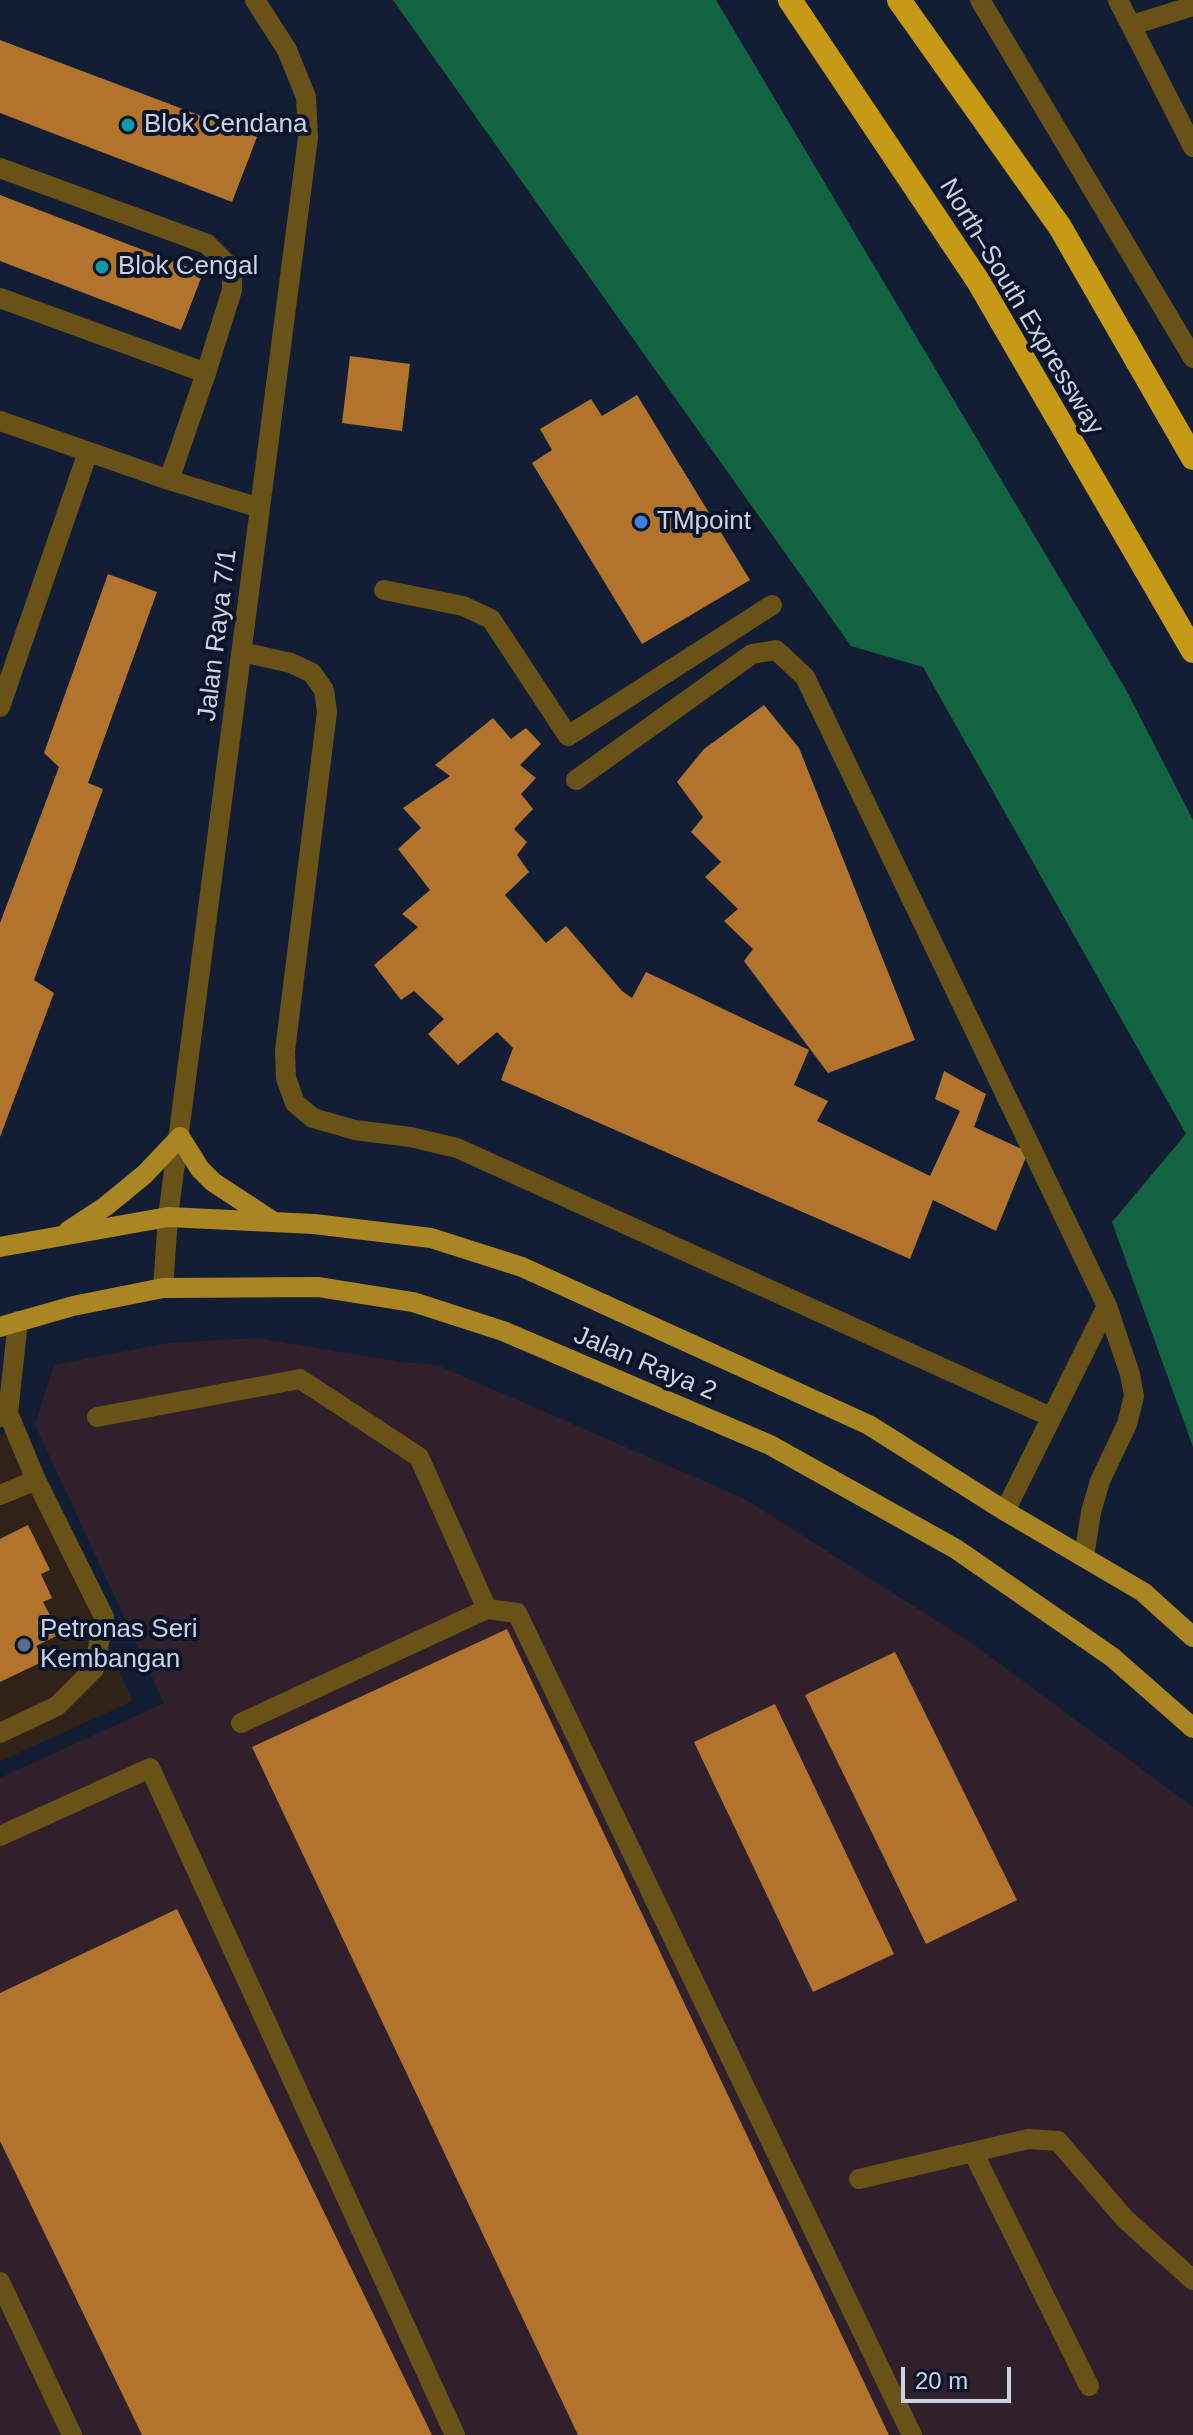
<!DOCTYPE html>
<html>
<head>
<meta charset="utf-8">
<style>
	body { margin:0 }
	#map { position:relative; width:1193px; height:2435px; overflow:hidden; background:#131e34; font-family:Helvetica,sans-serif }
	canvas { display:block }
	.scale { position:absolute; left:901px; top:2367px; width:110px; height:36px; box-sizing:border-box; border:4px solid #cbd3e2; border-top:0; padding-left:10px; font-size:24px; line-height:28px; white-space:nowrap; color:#cbd3e2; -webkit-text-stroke:6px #0b1429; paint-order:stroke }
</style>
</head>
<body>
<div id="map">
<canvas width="1193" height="2435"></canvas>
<div class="scale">20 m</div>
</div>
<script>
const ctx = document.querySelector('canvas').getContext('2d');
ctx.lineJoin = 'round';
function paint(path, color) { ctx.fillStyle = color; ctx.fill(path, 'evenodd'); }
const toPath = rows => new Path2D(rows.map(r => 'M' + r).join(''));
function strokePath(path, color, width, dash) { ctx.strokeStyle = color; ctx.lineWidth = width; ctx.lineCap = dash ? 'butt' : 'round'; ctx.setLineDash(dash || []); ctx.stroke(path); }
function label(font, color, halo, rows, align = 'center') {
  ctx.font = font + ' Helvetica,sans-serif'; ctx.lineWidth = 8; ctx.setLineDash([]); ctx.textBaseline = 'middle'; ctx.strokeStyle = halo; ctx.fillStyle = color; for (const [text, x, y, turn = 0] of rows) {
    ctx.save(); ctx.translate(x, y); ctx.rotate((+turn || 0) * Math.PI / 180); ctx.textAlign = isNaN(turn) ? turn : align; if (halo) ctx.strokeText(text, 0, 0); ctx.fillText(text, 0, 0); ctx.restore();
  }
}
paint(toPath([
	[5,1432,133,1701,0,1761,0,1435]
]), '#312218');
paint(toPath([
	[258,1338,400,1362,437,1365,745,1499,973,1644,1193,1807,1193,2435,0,2435,0,1778,164,1703,35,1425,54,1365,168,1343]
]), '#2f202c');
paint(toPath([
	[393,0,716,0,1125,688,1193,820,1193,1447,1112,1222,1186,1134,923,667,851,646]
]), '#126341');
paint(toPath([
	[0,40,257,137,232,202,0,113],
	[0,195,203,273,181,330,0,261],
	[350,356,410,364,402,431,342,423],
	[637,395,750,580,642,644,532,463,552,450,540,429,591,399,602,416],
	[108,574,157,592,88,783,103,789,34,980,54,993,0,1137,0,923,59,767,44,753],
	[764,705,799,748,915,1040,828,1073,744,961,753,949,724,921,738,909,705,877,721,862,691,832,703,817,677,782,704,749],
	[493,718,511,739,526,728,541,744,520,765,536,778,521,794,533,809,514,829,527,842,517,855,529,872,505,895,546,943,566,926,622,991,632,998,646,972,809,1050,794,1085,828,1101,817,1121,930,1176,960,1111,935,1099,944,1071,986,1094,974,1127,1028,1152,996,1231,933,1200,910,1259,501,1080,513,1048,497,1032,458,1065,428,1034,444,1019,414,991,401,1000,374,965,418,927,402,914,430,890,398,849,421,828,403,808,450,776,435,765],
	[28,1525,50,1570,41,1574,52,1598,43,1602,60,1634,36,1646,44,1661,0,1682,0,1539],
	[507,1629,889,2435,578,2435,252,1747],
	[895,1652,1017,1900,926,1944,805,1695],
	[775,1704,894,1954,813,1992,694,1742],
	[177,1909,432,2435,142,2435,0,2141,0,1993]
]), '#b2742c');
strokePath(toPath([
	[980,0,1193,358],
	[1118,0,1193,147],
	[1132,25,1193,6],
	[0,168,207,244,232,269,232,290,206,373],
	[0,298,206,373,169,480],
	[0,421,169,480,260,508],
	[384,590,463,606,491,619,568,736,772,605],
	[242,652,291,663,312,673,324,690,327,712,285,1051,286,1078,295,1103,313,1118,355,1130,410,1137,457,1148,1051,1417],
	[0,707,88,452],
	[576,780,752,654,776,650,805,677,1107,1306,1130,1374,1134,1396,1127,1424,1100,1481,1091,1512,1084,1557],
	[163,1288,168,1217,308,138,306,97,287,50,255,0],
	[0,1417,8,1413,18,1321],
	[97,1417,300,1379,419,1457,487,1609],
	[0,1495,36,1480],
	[1005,1511,1107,1306],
	[241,1723,487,1609,517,1613,912,2435],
	[0,1733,57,1706,94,1669,104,1617,36,1480,8,1413],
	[0,1836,150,1768,455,2435],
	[973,2152,1089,2386],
	[859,2179,1028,2139,1058,2141,1125,2219,1193,2280],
	[0,2282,72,2435]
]), '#685218', 20);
strokePath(toPath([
	[68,1231,106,1206,145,1174,180,1137,200,1169,213,1182,271,1220],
	[0,1247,168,1217,314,1224,431,1238,522,1267,869,1425,1005,1511,1143,1592,1193,1637],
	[0,1327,73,1306,163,1288,319,1287,413,1302,503,1331,770,1445,956,1549,1112,1657,1193,1728]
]), '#aa8622', 20);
strokePath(toPath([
	[790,0,978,281,1193,651],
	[899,0,1060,227,1193,458]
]), '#c69a15', 24);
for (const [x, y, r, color] of [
	[128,125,8,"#0f9aa8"],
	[102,267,8,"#0f9aa8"],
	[641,522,8,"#3f7fe0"],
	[24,1645,8,"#5c6f8a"]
]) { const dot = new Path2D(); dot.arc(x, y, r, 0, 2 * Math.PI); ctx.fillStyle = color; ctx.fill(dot); strokePath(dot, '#0b1429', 3); }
label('26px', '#cbd3e2', '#0b1429', [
	["Blok Cendana",144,125],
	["Blok Cengal",118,267],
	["TMpoint",657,522],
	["Petronas Seri",40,1630],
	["Kembangan",40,1660]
], 'left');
label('26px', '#cbd3e2', '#0b1429', [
	["North–South Expressway",1021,307,59],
	["Jalan Raya 7/1",218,635,-83],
	["Jalan Raya 2",645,1364,23]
]);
</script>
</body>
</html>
